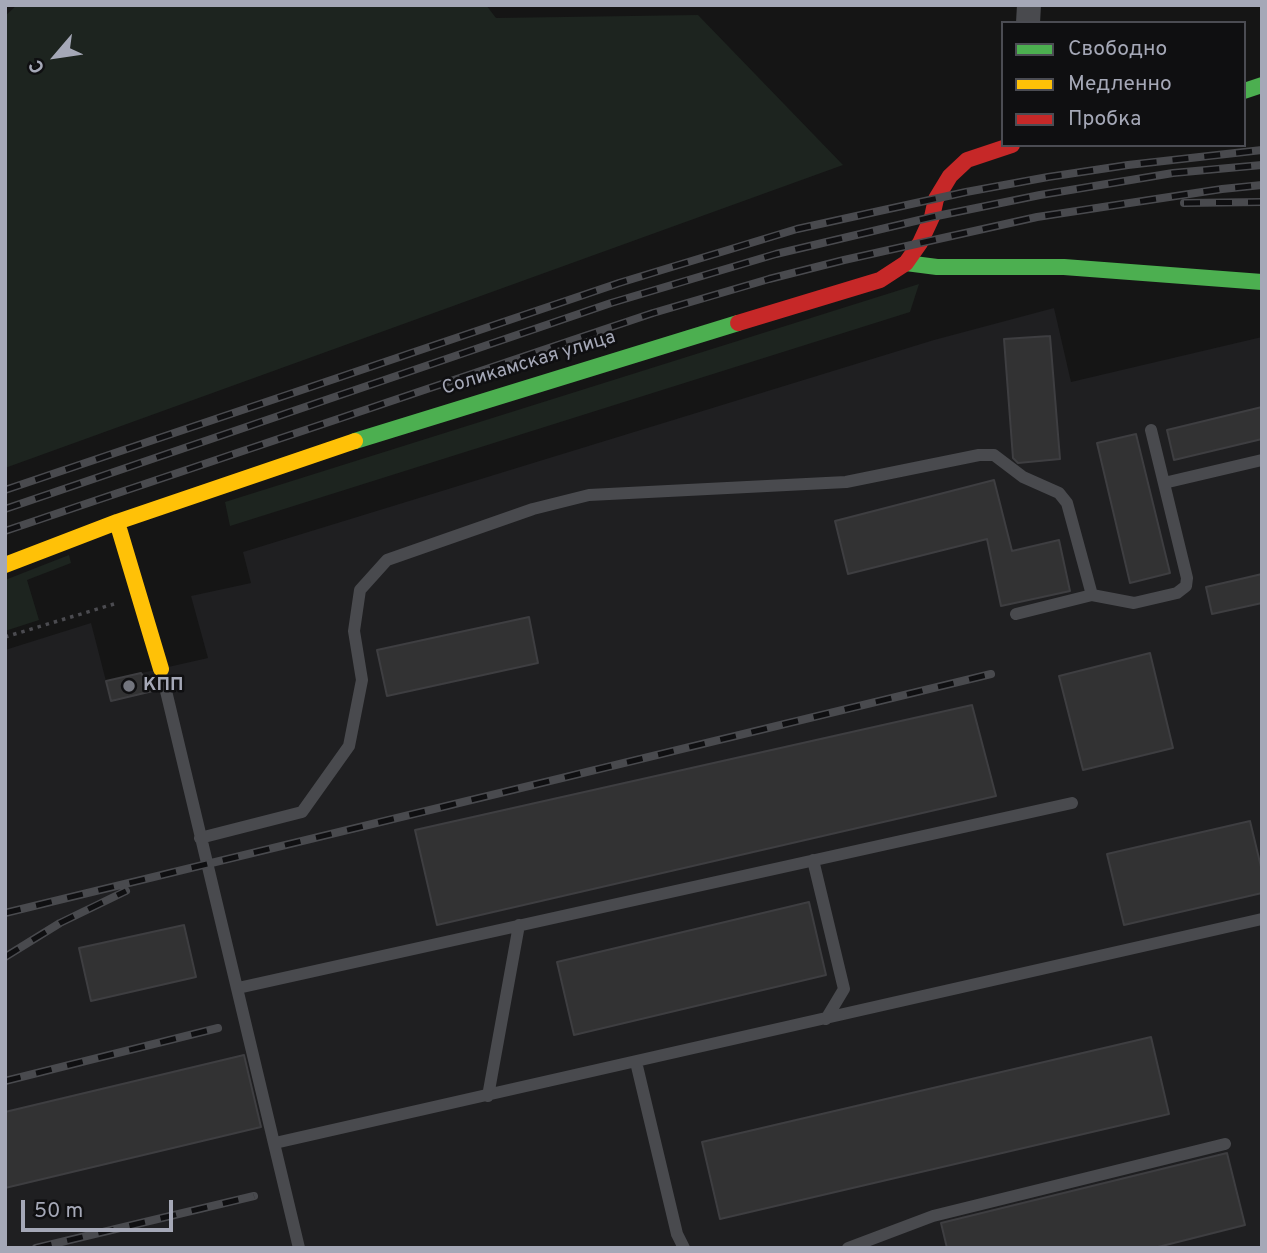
<!DOCTYPE html>
<html>
<head>
<meta charset="utf-8">
<style>
	body { margin:0 }
	#map { position:relative; width:1267px; height:1253px; overflow:hidden; background:#151515; font-family:Overpass,sans-serif }
	canvas { display:block }
	.frame { position:absolute; inset:0; border:7px solid #a5a8b7; pointer-events:none }
	.legend { position:absolute; left:1001px; top:21px; width:245px; height:126px; box-sizing:border-box; background:#0f0f11; border:2px solid #4b4c53; margin:0; padding:9px 12px; list-style:none; font-size:21px; color:#a5a8b7 }
	.legend li { display:flex; align-items:center; gap:14px; height:35px }
	.legend b { width:35px; border:2px solid #4b4c53 }
	.north { position:absolute; left:21px; top:21px; width:70px; height:70px; -webkit-text-stroke:5px #0f0f11; paint-order:stroke; rotate:241deg; font-size:19px; font-weight:700; line-height:28px; text-align:center; color:#a5a8b7 }
	.north::after { content:''; display:block; margin:auto; width:24px; height:32px; background:#a5a8b7; clip-path:polygon(50% 0,100% 100%,50% 72%,0 100%) }
	.scale { position:absolute; left:21px; top:1200px; width:152px; height:32px; box-sizing:border-box; border:4px solid #a5a8b7; border-top:0; padding-left:9px; font-size:21px; line-height:24px; white-space:nowrap; color:#a5a8b7; -webkit-text-stroke:5px #0f0f11; paint-order:stroke }
</style>
</head>
<body>
<div id="map">
<canvas width="1267" height="1253"></canvas>
<div class="frame"></div>
<ul class="legend">
<li><b style="height:9px;background:#4caf50"></b>Свободно</li>
<li><b style="height:9px;background:#ffc107"></b>Медленно</li>
<li><b style="height:9px;background:#c62828"></b>Пробка</li>
</ul>
<div class="north">С</div>
<div class="scale">50 m</div>
</div>
<script>
const ctx = document.querySelector('canvas').getContext('2d');
ctx.lineJoin = 'round';
function paint(path, color) { ctx.fillStyle = color; ctx.fill(path, 'evenodd'); }
const toPath = rows => new Path2D(rows.map(r => 'M' + r).join(''));
function strokePath(path, color, width, dash) { ctx.strokeStyle = color; ctx.lineWidth = width; ctx.lineCap = dash ? 'butt' : 'round'; ctx.setLineDash(dash || []); ctx.stroke(path); }
function label(font, color, halo, rows, align = 'center') {
  ctx.font = font + ' Overpass,sans-serif'; ctx.lineWidth = 5; ctx.setLineDash([]); ctx.textBaseline = 'middle'; ctx.strokeStyle = halo; ctx.fillStyle = color; for (const [text, x, y, turn = 0] of rows) {
    ctx.save(); ctx.translate(x, y); ctx.rotate((+turn || 0) * Math.PI / 180); ctx.textAlign = isNaN(turn) ? turn : align; if (halo) ctx.strokeText(text, 0, 0); ctx.fillText(text, 0, 0); ctx.restore();
  }
}
paint(toPath([
	[1054,308,1071,382,1262,337,1262,1248,5,1248,5,650,91,623,106,681,208,658,191,596,251,583,243,552,934,340]
]), '#1f1f21');
paint(toPath([
	[17,5,486,5,496,18,698,15,843,165,5,468,5,16],
	[919,284,910,312,230,526,225,502],
	[69,555,71,563,27,580,39,620,5,631,5,580]
]), '#1d241f');
const building = toPath([
	[1050,336,1060,459,1018,463,1013,458,1004,339,1050,336],
	[1262,407,1262,439,1174,460,1167,430,1262,407],
	[1136,434,1170,573,1130,583,1097,443,1136,434],
	[994,480,1012,551,1059,540,1070,591,1001,606,987,539,848,574,835,521,994,480],
	[1262,574,1262,603,1212,614,1206,587,1262,574],
	[529,617,538,663,387,696,377,650,529,617],
	[1150,653,1173,748,1083,770,1059,676,1150,653],
	[141,673,153,691,111,701,106,681,141,673],
	[972,705,996,796,437,925,415,830,972,705],
	[1250,821,1262,871,1262,893,1124,925,1107,854,1250,821],
	[809,902,826,975,574,1035,557,962,809,902],
	[184,925,196,977,91,1001,79,948,184,925],
	[1151,1037,1169,1114,720,1219,702,1142,1151,1037],
	[244,1055,261,1127,5,1188,5,1112,244,1055],
	[1227,1153,1245,1225,1154,1248,947,1248,941,1223,1227,1153]
]);
paint(building, '#323233');
strokePath(building, '#3e3e41', 2);
strokePath(toPath([
	[5,637,114,604]
]), '#4b4b50', 3.5, [3.5, 5]);
strokePath(toPath([
	[1164,483,1262,460],
	[1092,595,1134,603,1177,593,1186,586,1187,578,1151,430],
	[161,670,299,1248],
	[200,838,302,812,349,746,362,680,354,631,360,590,387,560,533,509,589,495,846,482,979,455,994,455,1023,477,1059,493,1067,503,1092,595,1016,614],
	[813,860,844,989,826,1019],
	[238,988,1072,803],
	[636,1062,677,1234,684,1248],
	[488,1096,519,925],
	[275,1143,1262,919],
	[848,1248,933,1216,1225,1144]
]), '#494a4e', 12);
strokePath(toPath([
	[1028,23,1029,5]
]), '#494a4e', 24);
strokePath(toPath([
	[1244,91,1262,85],
	[906,263,937,267,1064,267,1262,282],
	[355,441,738,323]
]), '#4caf50', 16);
strokePath(toPath([
	[117,522,161,669],
	[5,565,117,522,355,441]
]), '#ffc107', 16);
strokePath(toPath([
	[738,323,880,280,906,263,920,243,932,217,936,199,950,176,967,160,1012,145]
]), '#c62828', 16);
const rail = toPath([
	[1184,203,1262,202],
	[5,490,619,283,797,229,966,192,1048,177,1128,165,1262,150],
	[5,509,611,303,776,254,932,217,1040,195,1173,173,1262,165],
	[5,531,653,313,769,279,844,260,1037,217,1222,189,1262,185],
	[5,913,991,674],
	[5,957,60,923,126,891],
	[5,1081,218,1028],
	[36,1248,254,1196]
]);
strokePath(rail, '#494a4e', 8);
strokePath(rail, '#0f0f11', 5, [16]);
for (const [x, y, r, color] of [
	[129,686,7,"#73757e"]
]) { const dot = new Path2D(); dot.arc(x, y, r, 0, 2 * Math.PI); ctx.fillStyle = color; ctx.fill(dot); strokePath(dot, '#0f0f11', 2.5); }
label('19px', '#a5a8b7', '#0f0f11', [
	["Соликамская улица",529,364,-17]
]);
label('bold 19px', '#a5a8b7', '#0f0f11', [
	["КПП",143,686]
], 'left');
</script>
</body>
</html>
